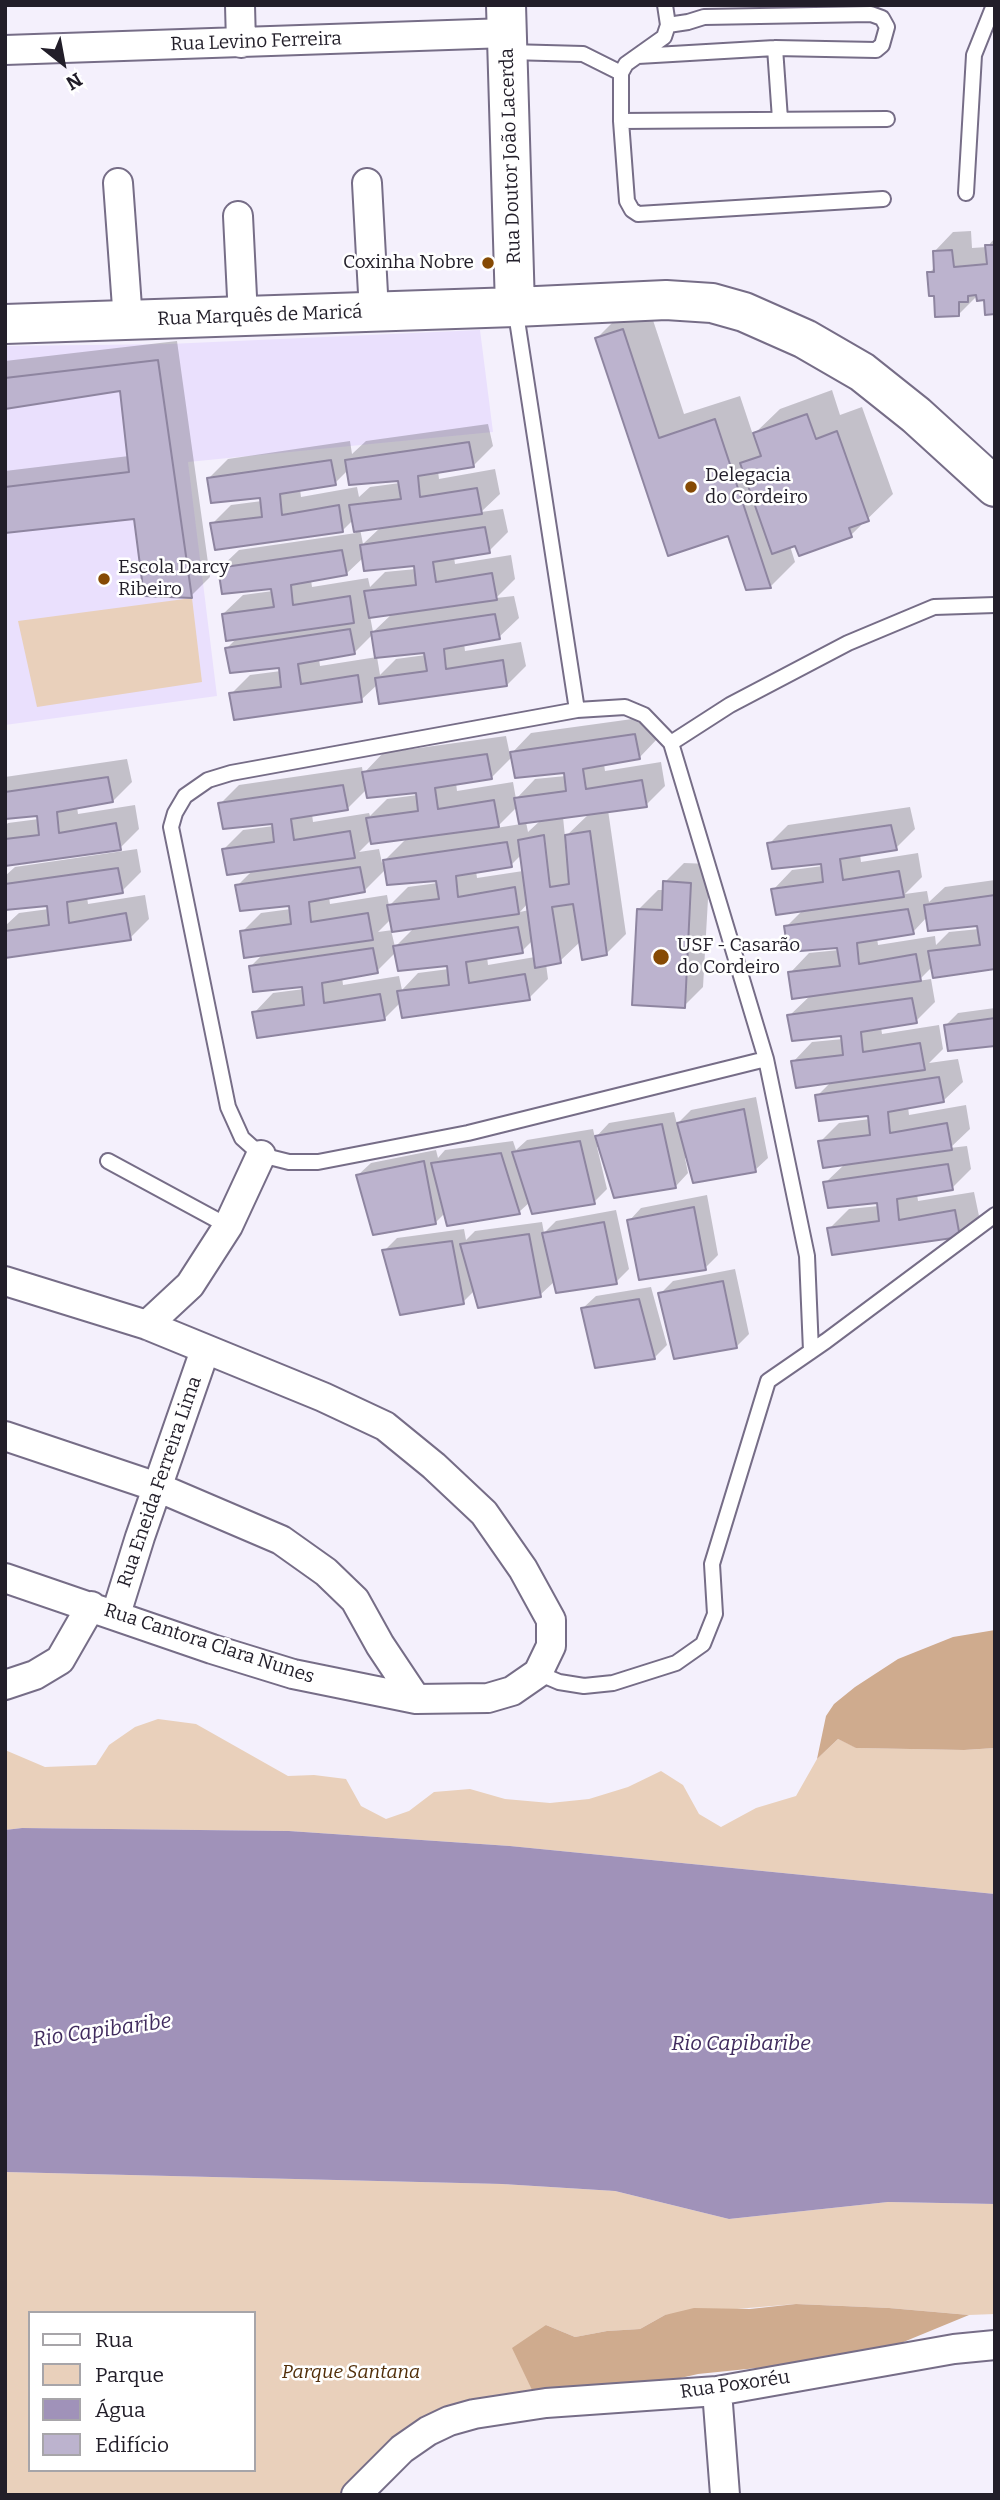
<!DOCTYPE html>
<html>
<head>
<meta charset="utf-8">
<style>
	body { margin:0 }
	#map { position:relative; width:1000px; height:2500px; overflow:hidden; background:#f4f0fc; font-family:Bitter,serif }
	canvas { display:block }
	.frame { position:absolute; inset:0; border:7px solid #221e29; pointer-events:none }
	.legend { position:absolute; left:28px; top:2311px; width:228px; height:161px; box-sizing:border-box; background:#fff; border:2px solid #a7a5a9; margin:0; padding:9px 12px; list-style:none; font-size:21px; color:#221e29 }
	.legend li { display:flex; align-items:center; gap:14px; height:35px }
	.legend b { width:35px; border:2px solid #a7a5a9 }
	.north { position:absolute; left:28px; top:28px; width:70px; height:70px; -webkit-text-stroke:5px #fff; paint-order:stroke; rotate:149deg; font-size:19px; font-weight:700; line-height:28px; text-align:center; color:#221e29 }
	.north::after { content:''; display:block; margin:auto; width:24px; height:32px; background:#221e29; clip-path:polygon(50% 0,100% 100%,50% 72%,0 100%) }
</style>
</head>
<body>
<div id="map">
<canvas width="1000" height="2500"></canvas>
<div class="frame"></div>
<ul class="legend">
<li><b style="height:9px;background:#fff"></b>Rua</li>
<li><b style="height:19px;background:#e9d0bb"></b>Parque</li>
<li><b style="height:19px;background:#a092b9"></b>Água</li>
<li><b style="height:19px;background:#bcb3ce"></b>Edifício</li>
</ul>
<div class="north">N</div>
</div>
<script>
const ctx = document.querySelector('canvas').getContext('2d');
ctx.lineJoin = 'round';
function paint(path, color) { ctx.fillStyle = color; ctx.fill(path, 'evenodd'); }
const toPath = rows => new Path2D(rows.map(r => 'M' + r).join(''));
function strokePath(path, color, width, dash) { ctx.strokeStyle = color; ctx.lineWidth = width; ctx.lineCap = dash ? 'butt' : 'round'; ctx.setLineDash(dash || []); ctx.stroke(path); }
function label(font, color, halo, rows, align = 'center') {
  ctx.font = font + ' Bitter,serif'; ctx.lineWidth = 5; ctx.setLineDash([]); ctx.textBaseline = 'middle'; ctx.strokeStyle = halo; ctx.fillStyle = color; for (const [text, x, y, turn = 0] of rows) {
    ctx.save(); ctx.translate(x, y); ctx.rotate((+turn || 0) * Math.PI / 180); ctx.textAlign = isNaN(turn) ? turn : align; if (halo) ctx.strokeText(text, 0, 0); ctx.fillText(text, 0, 0); ctx.restore();
  }
}
paint(toPath([
	[480,330,493,432,188,462,217,696,5,725,5,346,169,344]
]), '#eae0fd');
paint(toPath([
	[192,598,202,682,37,707,18,621],
	[158,1719,196,1724,288,1776,314,1775,346,1779,361,1806,386,1819,409,1811,434,1792,470,1789,505,1799,550,1803,589,1799,628,1787,661,1771,683,1785,699,1814,721,1827,756,1808,796,1796,817,1759,838,1739,857,1748,964,1750,995,1748,995,1894,510,1846,289,1831,22,1828,5,1830,5,1750,45,1767,96,1765,109,1745,135,1727],
	[5,2172,502,2184,615,2191,729,2219,888,2202,995,2204,995,2314,969,2315,889,2308,796,2304,665,2315,640,2329,607,2331,575,2337,546,2325,533,2392,423,2440,373,2495,5,2495],
	[30,2313,254,2313,254,2470,30,2470]
]), '#e9d0bb');
paint(toPath([
	[995,1630,995,1748,964,1750,856,1748,838,1739,817,1759,826,1716,834,1704,855,1687,898,1659,953,1637],
	[796,2304,889,2308,969,2315,901,2343,806,2363,698,2374,654,2384,533,2392,512,2348,546,2325,575,2337,607,2331,640,2329,665,2315,694,2308,750,2309]
]), '#cfab8e');
paint(toPath([
	[22,1828,289,1831,510,1846,995,1894,995,2204,888,2202,729,2219,615,2191,502,2184,5,2172,5,1830]
]), '#a092b9');
paint(toPath([
	[971,231,972,248,987,247,995,238,995,312,986,299,978,295,959,314,936,294,929,273,935,267,934,252,953,232],
	[648,305,684,414,740,396,753,435,780,409,832,390,840,415,862,407,893,494,851,535,800,554,796,544,790,546,795,562,771,586,747,588,729,534,669,554,597,338,622,313],
	[177,341,210,577,191,596,136,517,5,531,5,471,129,456,122,389,5,408,5,361],
	[488,424,493,446,474,465,438,471,439,479,495,469,500,494,481,512,503,509,508,532,489,551,454,557,455,564,511,555,515,579,496,598,514,596,519,618,499,637,464,643,465,651,521,642,526,666,507,685,378,684,361,700,231,694,250,675,281,671,280,666,227,648,238,637,223,614,243,595,273,591,273,587,219,569,239,550,356,533,353,520,343,530,212,524,231,505,262,501,262,496,209,478,228,459,350,441,352,454,366,441],
	[348,470,400,479,400,483,370,487,359,497,357,487,301,497,300,489,335,483],
	[381,527,363,544,360,529],
	[364,557,415,565,416,569,385,572,370,587,368,578,312,587,311,580,346,574],
	[393,613,373,632,370,616],
	[373,634,426,651,426,655,396,659,380,675,377,657,320,666,319,659,354,653],
	[654,716,658,738,639,758,604,764,605,771,661,762,665,786,646,805,608,810,626,934,606,954,581,941,560,961,546,964,548,979,529,998,401,1002,384,1019,254,1013,273,993,304,989,303,985,250,967,264,953,242,932,261,913,291,909,291,904,237,886,253,870,224,849,243,830,274,826,273,822,220,804,239,785,362,767,363,774,383,753,506,736,510,755,531,733],
	[513,756,565,771,566,776,535,779,516,799,513,782,457,791,456,783,491,778],
	[367,789,417,791,418,795,387,799,370,816,369,813,313,822,312,814,347,809],
	[518,806,521,824,496,828],
	[590,813,565,837,563,817],
	[541,820,528,832,526,822],
	[407,838,382,863,379,849,359,852,372,839],
	[521,855,523,871,477,878,476,871,511,865],
	[386,869,438,879,438,883,408,887,389,906,387,895,330,904,329,897,364,891],
	[528,903,529,910,520,912],
	[391,919,393,930,378,932],
	[415,927,395,947,391,930],
	[533,940,535,957,488,965,487,957,522,951],
	[396,952,448,965,449,969,418,973,402,990,399,976,343,985,342,977,377,971],
	[127,759,132,782,113,801,77,807,78,814,135,805,139,829,120,848,5,864,5,826,8,823,39,819,39,814,5,818,5,777],
	[910,807,915,829,896,848,860,854,861,862,918,853,922,877,905,894,927,891,929,902,945,887,995,880,995,967,932,967,918,981,931,979,935,1002,916,1021,881,1027,882,1034,939,1025,943,1049,929,1063,958,1059,963,1082,943,1101,908,1107,909,1115,966,1105,970,1129,950,1148,967,1146,971,1169,952,1188,917,1194,918,1201,974,1192,979,1216,960,1235,829,1229,849,1209,879,1206,879,1202,825,1183,846,1163,820,1142,839,1123,870,1119,870,1114,817,1096,832,1081,793,1062,812,1042,843,1039,843,1034,789,1016,811,995,790,973,809,953,839,950,839,946,786,927,803,910,773,890,792,870,823,866,822,862,769,844,788,825],
	[927,917,979,925,979,929,949,932,936,945,935,936,878,945,877,938,913,932],
	[137,849,141,872,122,891,87,897,88,904,145,895,149,919,130,938,5,956,5,926,19,913,49,909,49,905,5,909,5,876,15,867],
	[684,863,710,864,703,987,684,1006,639,909,658,890,665,890,665,882],
	[995,1008,995,1042,945,1026,958,1013],
	[756,1097,768,1158,755,1170,685,1158,688,1173,676,1186,600,1147,597,1147,607,1189,594,1202,530,1202,519,1212,446,1212,435,1223,358,1175,371,1163,436,1150,438,1158,445,1150,513,1141,516,1150,527,1140,593,1129,595,1138,609,1123,674,1112,677,1124,691,1110],
	[707,1195,718,1255,705,1268,629,1221,641,1208],
	[616,1210,629,1269,616,1282,555,1281,540,1295,475,1290,463,1302,384,1251,397,1238,464,1229,466,1240,475,1231,542,1222,544,1233,556,1221],
	[735,1269,749,1334,736,1347,660,1294,673,1281],
	[651,1287,667,1345,654,1358,583,1308,596,1296]
]), '#0003');
const building = toPath([
	[781,5,817,5,817,9,781,10,781,5],
	[985,245,995,245,995,314,985,315,984,300,977,301,976,295,968,296,968,302,959,302,959,316,935,317,934,296,929,296,927,272,934,272,933,251,952,250,954,267,987,264,985,245],
	[623,329,659,438,715,419,771,588,746,590,728,536,668,556,595,338,623,329],
	[158,360,192,598,144,596,134,519,5,533,5,487,129,472,120,391,5,409,5,378,158,360],
	[807,414,816,439,837,431,869,521,849,528,852,537,799,556,795,546,772,554,740,463,761,456,753,433,807,414],
	[469,442,474,467,418,476,420,497,477,488,482,514,354,532,349,505,401,499,398,481,349,485,345,460,469,442],
	[331,460,336,485,280,494,282,515,339,505,343,532,215,550,210,523,262,517,260,498,211,503,207,478,331,460],
	[485,527,490,553,433,562,436,582,492,573,497,600,369,618,364,591,416,585,414,566,364,571,360,545,485,527],
	[342,550,347,575,291,585,293,605,350,596,354,623,226,641,222,614,274,607,271,589,222,594,218,568,342,550],
	[495,614,500,639,444,649,446,669,503,660,507,686,379,704,375,678,427,671,424,653,375,658,371,632,495,614],
	[350,629,355,654,298,664,301,684,358,675,362,702,234,720,229,693,281,687,279,668,230,673,225,648,350,629],
	[635,734,640,759,583,769,586,789,642,780,647,807,519,824,514,798,566,791,564,773,515,778,510,752,635,734],
	[487,754,492,779,435,788,438,809,494,800,499,827,371,844,366,818,418,811,416,793,367,798,362,772,487,754],
	[108,777,113,802,57,812,59,833,116,823,121,850,5,866,5,839,39,835,37,816,5,819,5,792,108,777],
	[343,785,348,810,291,819,294,840,350,831,355,858,227,875,222,849,274,842,272,824,223,829,218,803,343,785],
	[891,825,897,850,840,859,843,880,899,871,904,897,776,915,771,889,823,882,821,864,772,869,767,843,891,825],
	[590,831,607,955,582,960,573,904,552,907,561,963,535,968,518,840,544,835,550,887,569,884,565,835,590,831],
	[507,842,512,867,456,876,458,897,515,887,519,914,392,932,387,905,439,899,436,881,387,885,383,860,507,842],
	[360,867,365,892,309,902,311,922,368,913,373,940,244,958,240,931,291,924,289,906,240,911,235,885,360,867],
	[118,868,123,893,67,902,69,923,126,913,131,940,5,958,5,931,49,925,47,906,5,910,5,884,118,868],
	[663,881,691,883,685,1008,632,1005,637,909,662,910,663,881],
	[995,895,995,969,933,978,928,951,980,945,977,926,928,931,924,905,995,895],
	[908,909,914,934,857,943,859,964,916,954,921,981,792,999,788,972,840,966,837,948,788,952,784,926,908,909],
	[518,927,523,953,466,962,469,983,525,974,530,1000,402,1018,397,991,449,985,447,966,398,971,393,946,518,927],
	[373,948,378,973,322,983,324,1003,380,994,385,1020,257,1038,252,1012,304,1005,302,987,253,992,249,966,373,948],
	[912,998,917,1023,861,1032,863,1052,920,1043,925,1070,796,1088,791,1061,843,1055,841,1036,792,1041,787,1015,912,998],
	[995,1018,995,1046,948,1051,944,1025,995,1018],
	[939,1077,944,1102,888,1112,890,1133,947,1123,952,1150,823,1168,818,1141,870,1135,868,1116,819,1121,815,1095,939,1077],
	[744,1109,756,1172,693,1183,677,1123,744,1109],
	[662,1124,676,1188,614,1198,595,1136,662,1124],
	[580,1141,595,1204,532,1214,512,1152,580,1141],
	[501,1153,520,1214,447,1226,431,1163,501,1153],
	[424,1161,436,1224,373,1235,356,1175,424,1161],
	[948,1164,953,1190,897,1199,899,1220,955,1210,960,1237,832,1255,827,1228,879,1221,877,1203,828,1208,823,1182,948,1164],
	[694,1207,706,1270,639,1280,627,1220,694,1207],
	[604,1222,617,1284,556,1293,542,1233,604,1222],
	[529,1234,541,1297,478,1308,460,1244,529,1234],
	[452,1241,464,1304,400,1315,382,1250,452,1241],
	[723,1281,737,1348,674,1359,658,1293,723,1281],
	[639,1299,655,1359,595,1368,581,1308,639,1299]
]);
paint(building, '#bcb3ce');
strokePath(building, '#8e85a0', 2);
const service = toPath([
	[665,5,668,25,664,37,626,64,621,73,621,121,627,201,632,210,638,214,883,199],
	[775,48,780,119],
	[509,52,583,54,621,73],
	[638,56,775,48,876,50,882,45,887,27,882,18,871,14,704,17,688,22,668,25],
	[621,121,887,119],
	[966,193,974,55,994,5],
	[515,307,577,710],
	[625,707,644,715,671,743,766,1059,468,1133,318,1162,289,1162,261,1155,242,1138,228,1107,171,827,175,813,185,796,208,780,231,773,577,710,625,707],
	[671,743,730,705,848,643,934,607,995,605],
	[766,1059,807,1256,811,1351],
	[108,1161,228,1226],
	[538,1673,559,1682,584,1686,613,1683,676,1663,703,1644,715,1614,712,1564,768,1381,826,1341,995,1215]
]);
const minor = toPath([
	[240,5,241,43],
	[5,50,507,33],
	[118,183,128,321],
	[367,183,374,312],
	[238,216,243,317],
	[5,1281,147,1325,323,1397,385,1426,434,1466,484,1513,523,1569,551,1620,551,1646,538,1673,512,1691,488,1698,416,1699,293,1674,212,1649,5,1578],
	[147,1325,190,1285,228,1226,261,1155],
	[5,1436,157,1487,281,1540,326,1572,355,1600,380,1645,416,1699],
	[116,1614,140,1537,205,1350],
	[5,1685,35,1675,60,1660,91,1606],
	[717,2391,725,2495],
	[356,2495,402,2449,428,2431,449,2421,474,2414,546,2403,717,2391,954,2349,995,2345]
]);
const secondary = toPath([
	[506,5,515,307],
	[5,324,515,307,666,300,712,303,744,312,805,339,862,372,916,415,995,487]
]);
strokePath(service, '#766d87', 18);
strokePath(minor, '#766d87', 32);
strokePath(secondary, '#766d87', 42);
strokePath(service, '#fff', 14);
strokePath(minor, '#fff', 28);
strokePath(secondary, '#fff', 38);
for (const [x, y, r, color] of [
	[488,263,7,"#864a04"],
	[691,487,7,"#864a04"],
	[104,579,7,"#864a04"],
	[661,957,9,"#864a04"]
]) { const dot = new Path2D(); dot.arc(x, y, r, 0, 2 * Math.PI); ctx.fillStyle = color; ctx.fill(dot); strokePath(dot, '#fff', 2.5); }
label('19px', '#221e29', '#fff', [
	["Rua Levino Ferreira",256,42,-2],
	["Rua Doutor João Lacerda",511,156,-92],
	["Rua Marquês de Maricá",260,316,-2],
	["Rua Eneida Ferreira Lima",160,1482,-71],
	["Rua Cantora Clara Nunes",209,1644,18],
	["Rua Poxoréu",735,2385,-8]
]);
label('19px', '#221e29', '#fff', [
	["Coxinha Nobre",474,263,"right"],
	["Delegacia",705,476],
	["do Cordeiro",705,498],
	["Escola Darcy",118,568],
	["Ribeiro",118,590],
	["USF - Casarão",677,946],
	["do Cordeiro",677,968]
], 'left');
label('italic 19px', '#512e09', '#fff', [
	["Parque Santana",351,2373]
]);
label('italic 21px', '#402b5e', '#fff', [
	["Rio Capibaribe",102,2031,-8],
	["Rio Capibaribe",741,2044]
]);
</script>
</body>
</html>
